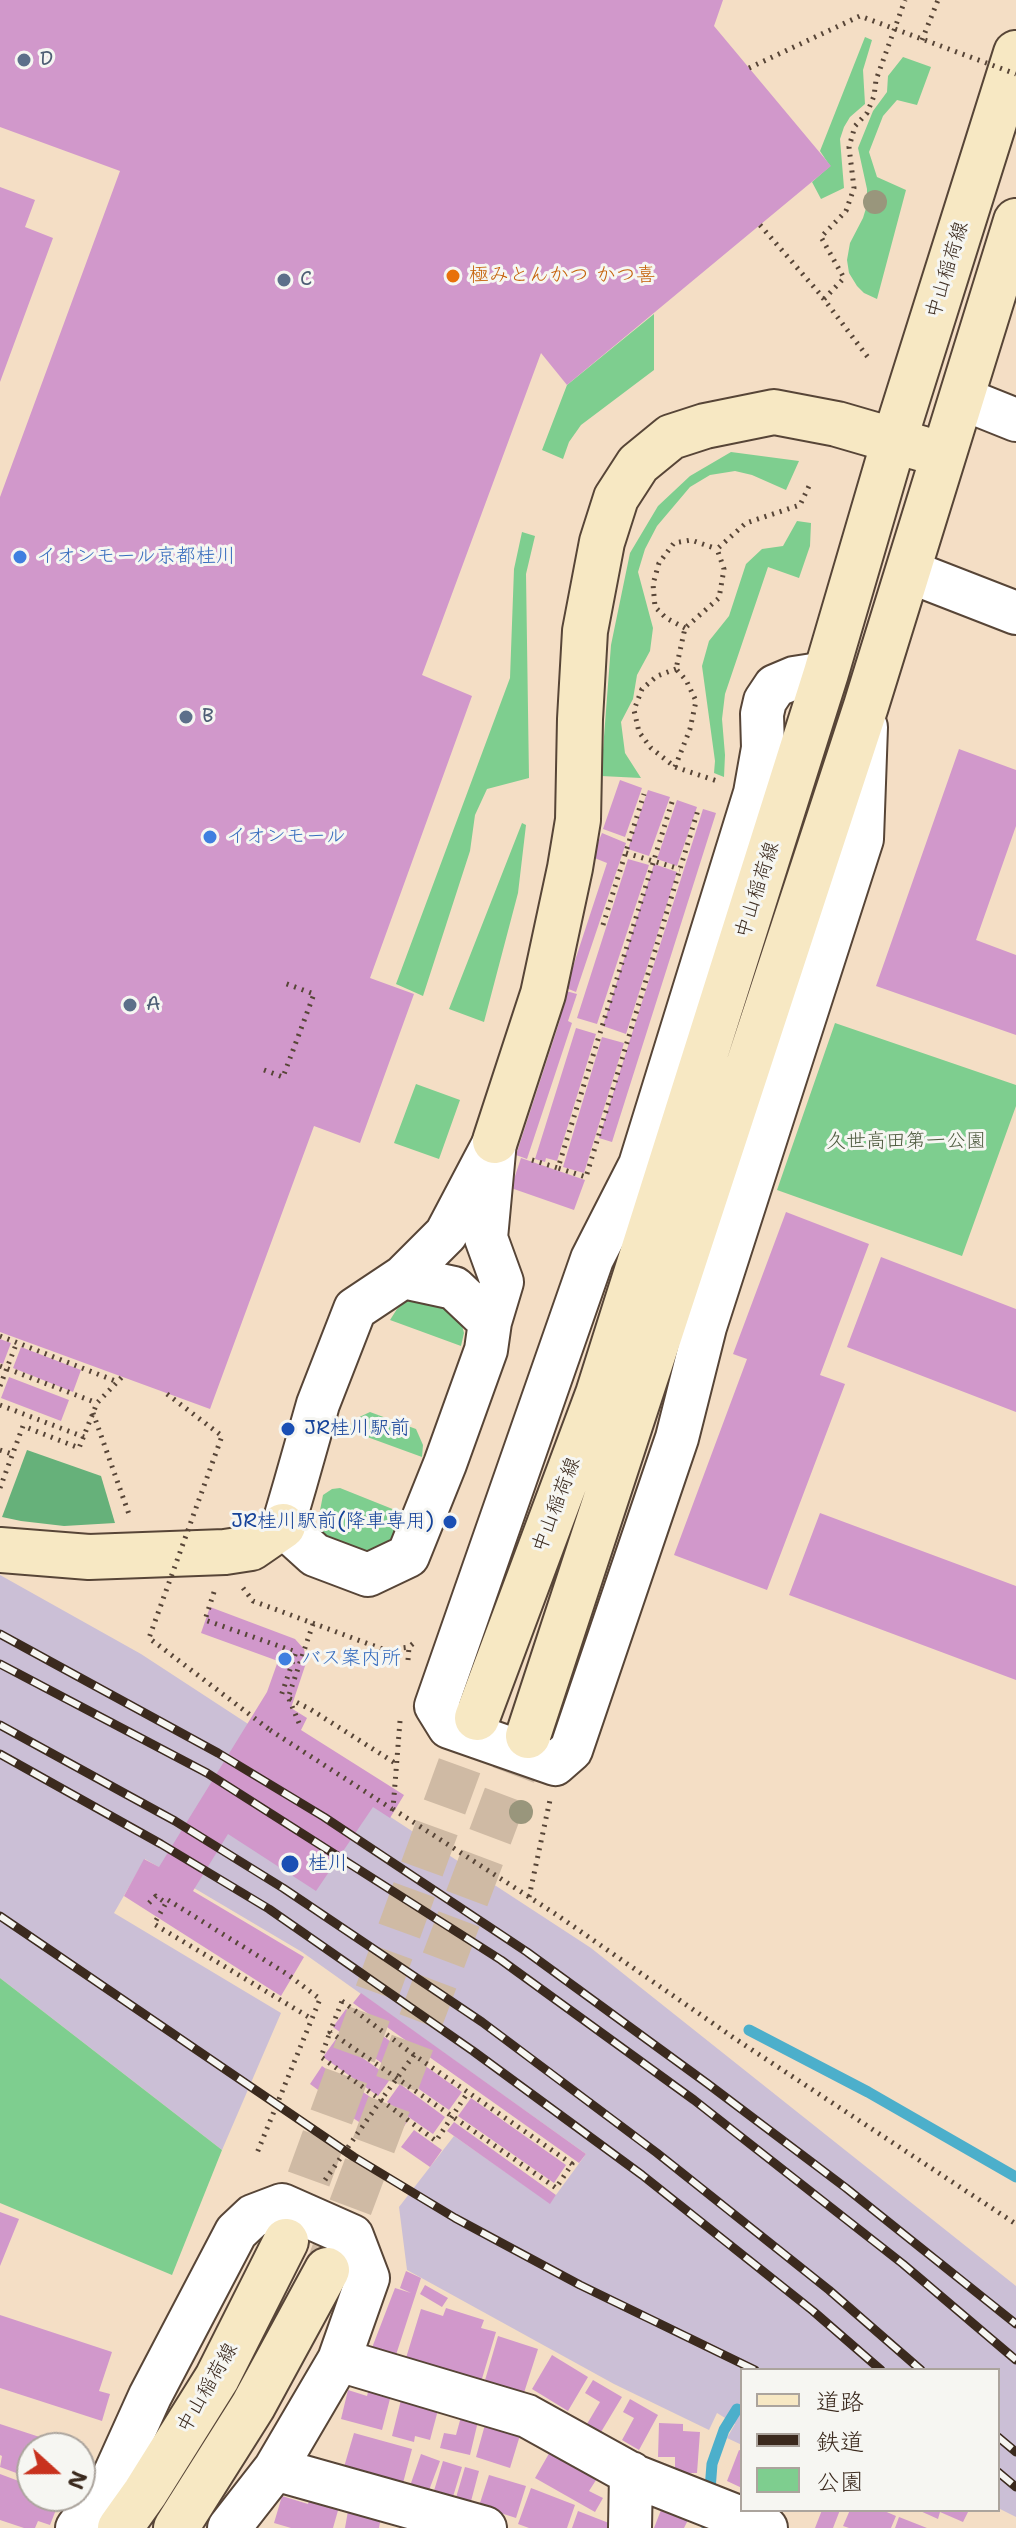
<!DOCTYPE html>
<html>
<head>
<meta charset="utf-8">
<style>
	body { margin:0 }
	#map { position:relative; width:1016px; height:2528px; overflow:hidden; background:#f4dec5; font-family:"Shantell Sans","Klee One",sans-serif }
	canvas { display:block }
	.legend { position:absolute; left:740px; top:2368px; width:260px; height:144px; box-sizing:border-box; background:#f6f6f2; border:2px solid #aba49d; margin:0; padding:10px 14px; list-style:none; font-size:24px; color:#3b2a1e }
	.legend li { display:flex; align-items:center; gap:16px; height:40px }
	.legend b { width:40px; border:2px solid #aba49d }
	.north { position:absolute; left:16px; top:2432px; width:80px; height:80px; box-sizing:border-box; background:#f6f6f2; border:2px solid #aba49d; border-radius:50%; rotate:111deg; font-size:22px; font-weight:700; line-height:32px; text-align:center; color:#3b2a1e }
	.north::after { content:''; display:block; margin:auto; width:28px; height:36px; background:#c8321e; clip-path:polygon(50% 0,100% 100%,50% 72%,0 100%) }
</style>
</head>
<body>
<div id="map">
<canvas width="1016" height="2528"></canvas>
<ul class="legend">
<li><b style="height:10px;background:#f7e8c3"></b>道路</li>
<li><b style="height:10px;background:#3b2a1e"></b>鉄道</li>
<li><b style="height:22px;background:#7ece8f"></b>公園</li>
</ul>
<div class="north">N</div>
</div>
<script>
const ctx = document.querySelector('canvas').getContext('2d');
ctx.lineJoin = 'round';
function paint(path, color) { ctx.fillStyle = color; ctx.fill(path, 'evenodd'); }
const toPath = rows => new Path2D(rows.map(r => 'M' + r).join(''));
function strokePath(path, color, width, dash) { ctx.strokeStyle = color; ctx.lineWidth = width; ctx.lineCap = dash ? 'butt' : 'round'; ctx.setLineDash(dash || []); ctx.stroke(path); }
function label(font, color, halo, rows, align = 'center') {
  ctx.font = font + ' "Shantell Sans","Klee One",sans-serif'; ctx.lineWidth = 6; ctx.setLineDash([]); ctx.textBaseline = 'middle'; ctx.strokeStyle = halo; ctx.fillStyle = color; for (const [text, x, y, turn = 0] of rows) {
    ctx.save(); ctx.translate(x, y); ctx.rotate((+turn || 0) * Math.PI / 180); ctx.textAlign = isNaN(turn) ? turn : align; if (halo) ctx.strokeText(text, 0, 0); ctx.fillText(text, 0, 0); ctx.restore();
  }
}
paint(toPath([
	[0,1575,141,1654,591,1948,1016,2286,1016,2517,998,2508,998,2370,742,2370,742,2445,727,2438,735,2424,717,2413,709,2430,614,2384,407,2270,399,2207,454,2136,550,2203,586,2154,302,1952,145,1859,114,1913,281,2013,222,2150,0,1978]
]), '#cbbfd6');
paint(toPath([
	[865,37,872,40,863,70,865,104,850,117,844,127,840,139,844,188,821,199,812,182,830,166,820,151],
	[903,57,931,67,917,105,897,100,883,116,869,152,877,177,906,190,877,299,864,293,857,286,849,273,847,260,850,243,863,218,867,205,867,189,858,148,873,111,887,92,888,76],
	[654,314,654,370,581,425,569,442,563,459,542,450,567,385],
	[731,452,799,461,786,490,752,475,735,471,710,475,690,487,657,526,645,549,638,572,653,628,650,651,637,675,633,699,621,722,625,753,641,778,601,776,611,645,630,553,658,506,690,476],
	[797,521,811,523,810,546,799,578,768,567,725,694,722,719,725,755,724,777,714,773,715,761,702,666,709,641,729,616,746,564,762,549,783,546],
	[522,532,535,536,526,574,529,778,487,789,475,815,470,851,423,996,396,984,510,678,514,569],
	[522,823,526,825,518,893,484,1022,449,1009],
	[835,1023,1016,1085,1016,1106,962,1256,777,1190],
	[416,1084,460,1100,439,1159,394,1143],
	[419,1297,432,1297,461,1321,464,1333,461,1346,390,1320,397,1309,407,1301],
	[370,1412,416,1429,423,1445,422,1457,348,1430,353,1420],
	[340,1488,395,1510,399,1529,396,1539,359,1556,321,1534,318,1521,323,1495,332,1489],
	[0,1978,222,2150,172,2275,0,2203]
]), '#7ece8f');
paint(toPath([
	[27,1450,101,1476,115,1523,64,1526,21,1521,2,1517]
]), '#66b17a');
strokePath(toPath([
	[749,2030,868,2092,1016,2177],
	[707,2528,712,2464,724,2430,737,2409]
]), '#4cafcb', 11);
paint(toPath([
	[0,0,723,0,714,26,831,166,567,385,541,353,422,675,472,696,370,978,414,994,360,1143,314,1126,210,1409,0,1332,0,497,120,171,0,127],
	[0,187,35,200,25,227,53,238,0,382],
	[959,749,1016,770,1016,826,976,940,1016,955,1016,1035,876,986],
	[620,780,642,788,625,837,603,829],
	[648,790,670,797,649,856,628,849],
	[677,800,697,807,677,866,657,859],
	[703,809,716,813,612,1142,599,1138],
	[602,833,626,843,576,992,566,988,607,863,592,857],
	[628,859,649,865,597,1024,577,1018],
	[654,864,677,872,626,1034,603,1026],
	[566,991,577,994,568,1021,572,1023,527,1159,516,1155,560,1020,557,1019],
	[576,1028,596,1034,557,1161,546,1158,545,1162,535,1159],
	[602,1037,624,1043,584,1173,563,1167],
	[521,1158,585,1180,574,1210,511,1188],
	[786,1212,869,1244,820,1375,845,1384,767,1590,674,1555,747,1359,733,1354],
	[881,1257,1016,1309,1016,1412,847,1347],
	[0,1339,11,1343,3,1364,0,1363],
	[21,1347,81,1370,73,1392,13,1368],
	[9,1377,69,1400,61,1421,1,1398],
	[820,1513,1016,1586,1016,1680,789,1595],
	[210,1607,295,1639,304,1649,306,1663,291,1708,307,1718,301,1730,404,1795,390,1818,373,1807,316,1891,228,1834,193,1891,304,1957,281,1996,124,1896,144,1859,159,1867,267,1692,278,1661,201,1633],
	[361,1993,586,2154,579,2163,353,2003],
	[346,2009,409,2055,395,2073,333,2027],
	[336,2039,391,2078,378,2096,323,2057],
	[417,2060,462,2092,449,2110,403,2078],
	[322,2066,353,2088,340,2106,310,2084],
	[400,2084,445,2117,433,2134,387,2102],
	[360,2090,407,2122,392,2144,344,2112],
	[471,2098,566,2165,554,2183,458,2116],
	[454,2122,556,2195,550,2204,447,2131],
	[414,2130,442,2150,430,2167,401,2147],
	[0,2212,19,2219,0,2266],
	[406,2271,421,2278,394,2361,370,2353,395,2288,411,2293,400,2288],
	[425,2285,448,2298,442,2307,420,2294],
	[446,2308,484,2320,481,2328,496,2332,481,2382,406,2358,421,2309,443,2316],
	[0,2315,112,2352,99,2391,110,2394,102,2421,0,2388],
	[498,2336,538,2349,522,2399,483,2387],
	[552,2355,588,2377,568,2411,532,2389],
	[593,2380,622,2397,601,2432,587,2424,600,2402,585,2393],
	[370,2385,392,2391,382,2430,341,2419,348,2390,367,2396],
	[630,2399,658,2415,639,2450,622,2440,634,2418,623,2412],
	[401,2400,438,2410,430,2440,415,2436,414,2442,392,2436],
	[462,2413,479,2417,470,2455,440,2448,444,2433,456,2435],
	[486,2421,521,2432,510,2468,476,2457],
	[659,2423,683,2424,683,2431,700,2432,697,2473,675,2473,675,2457,658,2457],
	[0,2424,70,2447,70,2448,32,2448,32,2469,22,2466,19,2474,0,2467,2,2456,0,2455],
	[354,2433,412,2449,403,2483,344,2467],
	[551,2450,598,2477,589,2491,603,2498,595,2512,535,2478],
	[739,2450,742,2451,742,2488,727,2481],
	[421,2454,440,2461,428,2493,410,2486],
	[443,2461,462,2467,452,2500,433,2494],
	[465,2467,479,2471,470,2505,455,2501],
	[0,2474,32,2486,32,2496,61,2497,50,2525,38,2521,35,2528,24,2528,0,2520],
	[489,2475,526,2486,516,2518,479,2506],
	[531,2488,575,2505,567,2528,529,2528,518,2524],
	[282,2496,308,2504,310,2498,339,2507,333,2528,291,2528,274,2523],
	[663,2505,690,2516,684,2528,654,2528],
	[822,2510,840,2510,833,2528,815,2528],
	[850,2510,882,2510,896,2516,891,2528,849,2528,843,2526],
	[918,2510,969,2510,963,2522,940,2512,938,2519],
	[348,2511,381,2517,379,2528,345,2528],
	[578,2511,614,2525,613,2528,572,2528],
	[899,2517,927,2528,895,2528]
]), '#d198cb');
strokePath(toPath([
	[286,2241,477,1718],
	[327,2269,528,1736]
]), '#cfbaa4', 44, [44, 22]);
const street = toPath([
	[961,398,1016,420],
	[908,571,1016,613],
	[826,673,794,678,775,686,765,701,762,714,763,748,755,793,640,1165,592,1259,436,1706,449,1727,555,1764,571,1750,677,1438,705,1327,862,839,866,727],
	[495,1141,486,1238,502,1282,490,1322,486,1350,445,1464,408,1556,368,1575,315,1555,283,1526,295,1485,318,1404,355,1309,403,1277,446,1234,495,1141],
	[403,1277,454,1288,490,1322],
	[339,2360,527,2416,637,2477,766,2528],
	[275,2469,485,2528],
	[77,2528,112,2480,150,2396,236,2232,253,2216,282,2205,352,2236,368,2278,339,2360,275,2469,229,2528],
	[630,2528,631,2473]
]);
const secondary = toPath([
	[495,1141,543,994,570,868,578,820,580,719,585,631,602,542,616,498,638,464,671,437,705,426,774,412,837,424,923,449],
	[0,1550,89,1557,225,1552,251,1548,283,1526],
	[477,1718,598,1394,826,673,894,441,1016,53],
	[528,1736,866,706,1016,221],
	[120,2528,145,2493,217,2378,286,2241],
	[176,2528,253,2406,327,2270]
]);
strokePath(street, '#574537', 46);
strokePath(secondary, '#574537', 48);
strokePath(toPath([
	[922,40,938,0],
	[760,225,820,294,870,360],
	[824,299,844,278,821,237,846,211,854,188,849,147,855,126,867,113,874,96,876,80,905,0],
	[685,628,666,618,655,607,653,584,659,563,674,543,691,540,717,549],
	[676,669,657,676,642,689,634,710,639,732,651,748,675,767,720,782],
	[675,767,690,729,696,701,686,680,676,669,685,628,719,598,724,569,717,549,746,523,800,505,810,484],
	[672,802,558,1168,586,1177,698,810],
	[626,853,680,869],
	[603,925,644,794],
	[264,1070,283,1077,314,994,284,983],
	[532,1160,558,1168],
	[0,1336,118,1382],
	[0,1366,97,1403],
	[0,1386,17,1342],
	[0,1405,84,1437],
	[93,1413,130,1517],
	[0,1450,12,1454],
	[0,1488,23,1426,79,1448,97,1403,122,1377],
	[243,1588,253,1601,385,1650,409,1647],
	[214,1592,205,1620,296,1652,280,1699],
	[313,1624,288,1698,310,1709,395,1763],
	[408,1660,409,1647,416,1641],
	[289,1699,299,1723],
	[400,1721,393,1809,557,1915,734,2038,1016,2224],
	[270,1730,392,1809],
	[529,1897,550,1800],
	[168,1900,287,1974,320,1999,257,2153],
	[149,1903,156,1896,166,1903,154,1924,312,2019],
	[342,2001,414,2055,572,2164,556,2188,330,2032,342,2001],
	[414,2055,381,2100,436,2141,468,2092],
	[325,2180,381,2100,321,2057,330,2032]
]), '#574537', 5, [2, 6]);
strokePath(street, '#fff', 42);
strokePath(secondary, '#f7e8c3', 44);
const rail = toPath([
	[0,1634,218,1753,324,1817,527,1952,708,2084,846,2188,1016,2324],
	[0,1664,207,1773,501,1960,694,2100,903,2264,1016,2360],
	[0,1725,175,1821,283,1888,482,2022,657,2153,829,2290,921,2370],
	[0,1754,161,1844,269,1909,473,2051,642,2175,813,2311,881,2370],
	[0,1916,354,2157,455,2218,580,2285,755,2370],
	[998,2437,1016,2452],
	[998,2472,1016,2487]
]);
strokePath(rail, '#3b2a1e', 9);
strokePath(rail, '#f6f6f2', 6, [18]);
strokePath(toPath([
	[749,68,860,16,1016,74],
	[167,1394,222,1436,149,1638,270,1730]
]), '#574537', 5, [2, 6]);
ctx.fillStyle = '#99967c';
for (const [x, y] of [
	[875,202],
	[521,1812]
]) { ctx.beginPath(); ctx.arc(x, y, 12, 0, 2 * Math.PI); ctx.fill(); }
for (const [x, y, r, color] of [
	[24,60,8,"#5c6f8a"],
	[453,276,8,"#e8710a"],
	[284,280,8,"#5c6f8a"],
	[20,557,8,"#3f7fe0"],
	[186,717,8,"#5c6f8a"],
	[210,837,8,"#3f7fe0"],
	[130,1005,8,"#5c6f8a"],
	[288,1429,8,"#1a4fb4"],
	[450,1522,8,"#1a4fb4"],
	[285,1659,8,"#3f7fe0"],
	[290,1864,10,"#1a4fb4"]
]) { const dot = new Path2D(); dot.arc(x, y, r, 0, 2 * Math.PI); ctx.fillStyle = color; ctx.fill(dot); strokePath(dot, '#f6f6f2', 3); }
label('20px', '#4e5e75', '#f6f6f2', [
	["D",40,60],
	["C",300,280],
	["B",202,717],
	["A",146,1005]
], 'left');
label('20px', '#3b2a1e', '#f6f6f2', [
	["中山稲荷線",948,270,-73],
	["中山稲荷線",758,890,-72],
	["中山稲荷線",557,1505,-69],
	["中山稲荷線",208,2388,-60]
]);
label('20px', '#c56008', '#f6f6f2', [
	["極みとんかつ かつ喜",469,276]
], 'left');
label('20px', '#366cbe', '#f6f6f2', [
	["イオンモール京都桂川",36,557],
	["イオンモール",226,837],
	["バス案内所",301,1659]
], 'left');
label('20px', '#4f5b40', '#f6f6f2', [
	["久世高田第一公園",906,1142]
]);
label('20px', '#164399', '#f6f6f2', [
	["JR桂川駅前",304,1429],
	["JR桂川駅前(降車専用)",434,1522,"right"],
	["桂川",308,1864]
], 'left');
</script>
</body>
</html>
